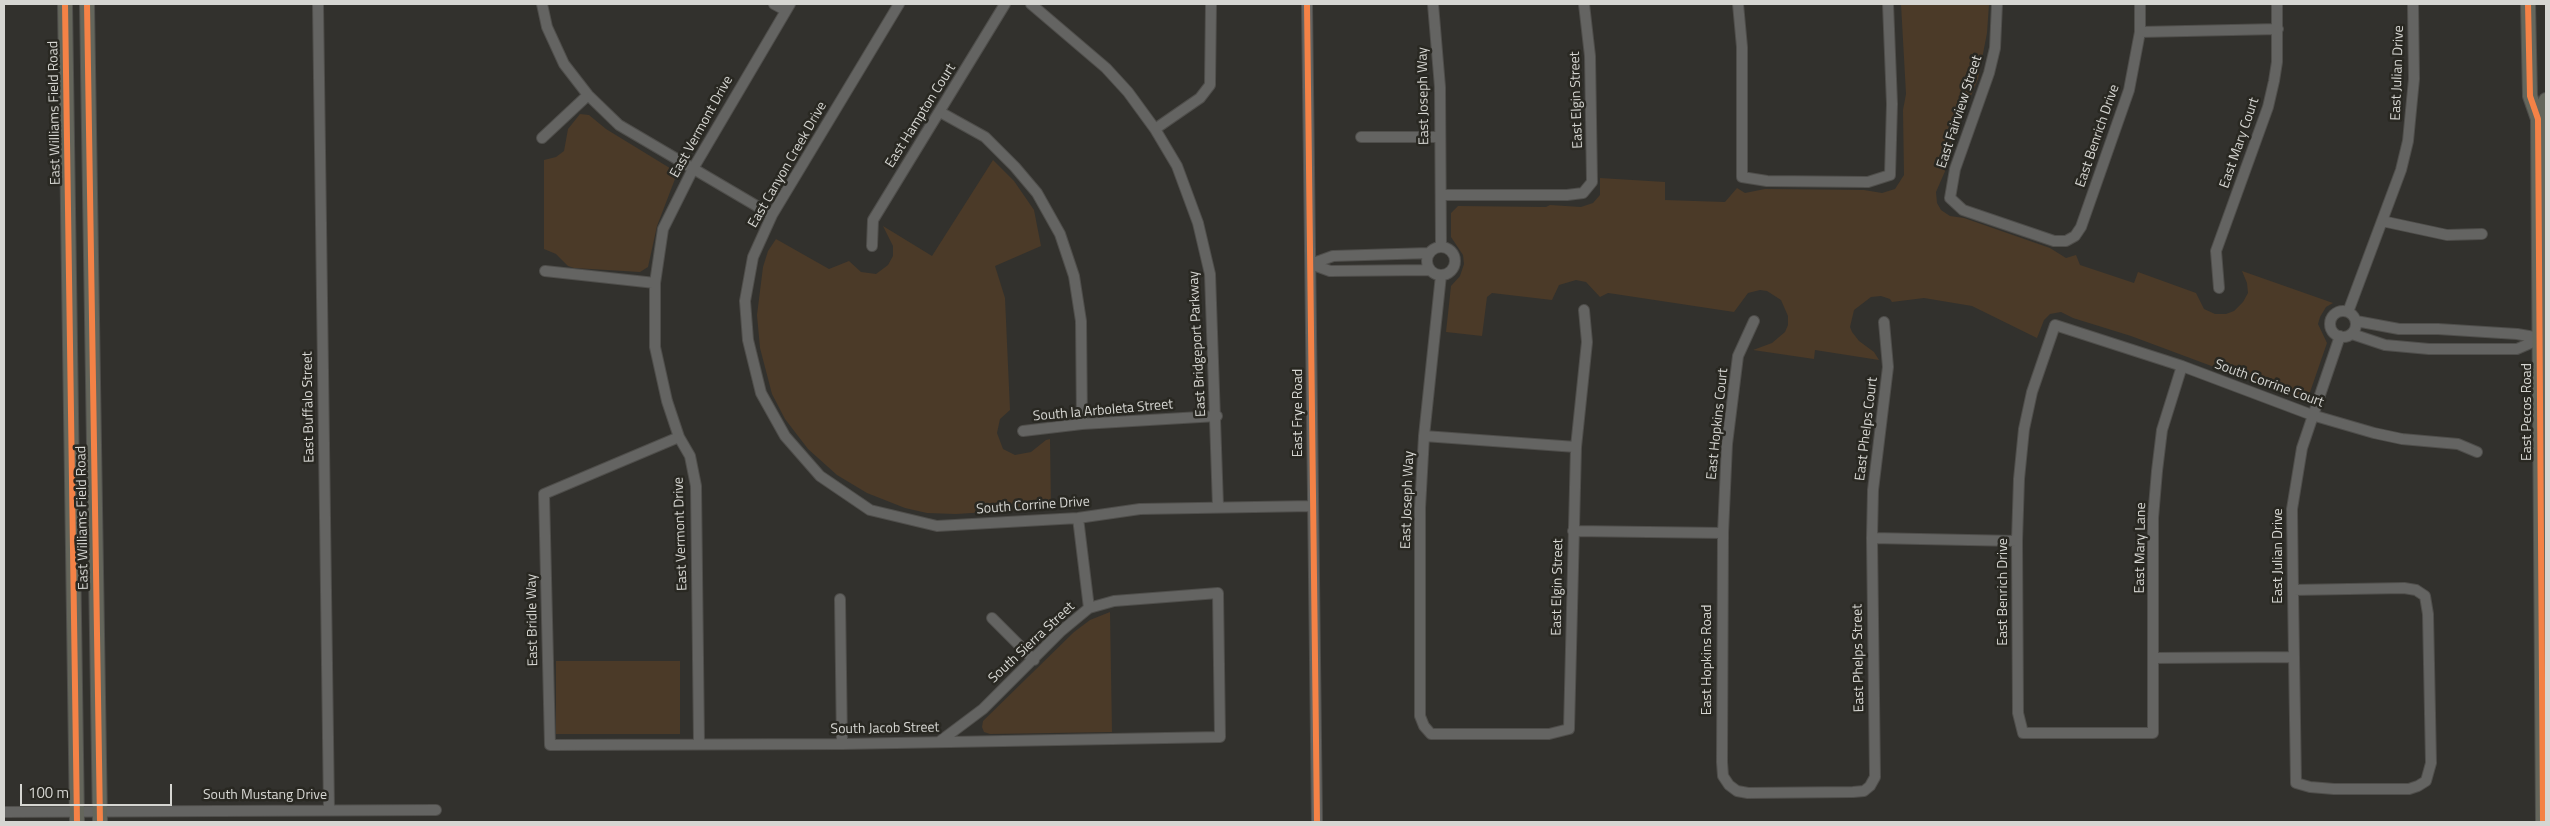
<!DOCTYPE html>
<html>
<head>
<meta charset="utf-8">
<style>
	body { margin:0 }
	#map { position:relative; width:2550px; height:826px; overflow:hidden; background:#32312d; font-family:"Titillium Web",sans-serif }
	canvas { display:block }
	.frame { position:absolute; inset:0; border:5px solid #d6d6d2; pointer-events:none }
	.scale { position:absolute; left:20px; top:784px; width:152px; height:22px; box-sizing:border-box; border:2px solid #d6d6d2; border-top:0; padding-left:6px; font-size:15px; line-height:18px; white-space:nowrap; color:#d6d6d2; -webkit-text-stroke:4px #292822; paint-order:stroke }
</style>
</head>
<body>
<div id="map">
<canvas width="2550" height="826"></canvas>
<div class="frame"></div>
<div class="scale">100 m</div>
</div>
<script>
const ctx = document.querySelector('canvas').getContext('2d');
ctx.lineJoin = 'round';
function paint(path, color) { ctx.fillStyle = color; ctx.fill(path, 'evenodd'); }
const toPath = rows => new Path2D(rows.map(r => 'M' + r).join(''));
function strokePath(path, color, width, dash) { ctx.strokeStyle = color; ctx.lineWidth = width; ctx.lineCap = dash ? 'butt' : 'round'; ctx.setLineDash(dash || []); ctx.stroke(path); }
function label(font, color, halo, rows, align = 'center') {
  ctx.font = font + ' "Titillium Web",sans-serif'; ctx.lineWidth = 5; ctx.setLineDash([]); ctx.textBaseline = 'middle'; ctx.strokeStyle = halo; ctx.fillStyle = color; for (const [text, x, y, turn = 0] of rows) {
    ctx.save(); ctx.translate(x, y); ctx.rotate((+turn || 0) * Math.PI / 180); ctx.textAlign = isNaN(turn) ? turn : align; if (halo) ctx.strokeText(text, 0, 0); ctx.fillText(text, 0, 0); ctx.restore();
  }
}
paint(toPath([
	[1901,4,1989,4,1987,33,1978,79,1955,134,1946,169,1936,192,1937,203,1941,210,1950,216,1964,218,2050,248,2066,258,2076,255,2080,265,2134,283,2138,272,2196,293,2204,309,2215,314,2226,314,2234,311,2243,302,2248,293,2247,283,2242,271,2333,303,2326,307,2320,317,2318,324,2327,343,2309,395,2300,399,2131,336,2073,318,2061,312,2050,314,2044,320,2037,338,1972,306,1924,298,1892,302,1890,299,1881,296,1871,297,1854,310,1850,327,1852,332,1859,341,1874,352,1879,360,1815,350,1814,359,1753,350,1772,343,1785,332,1788,325,1788,316,1781,300,1767,291,1760,290,1748,293,1734,312,1615,294,1608,293,1600,297,1586,282,1576,280,1559,285,1552,300,1492,293,1487,297,1482,336,1446,332,1451,286,1460,276,1464,264,1463,255,1451,237,1451,213,1458,206,1546,207,1550,205,1581,207,1593,203,1600,195,1600,178,1665,182,1665,200,1725,202,1737,188,1745,193,1765,189,1864,190,1882,193,1895,189,1904,175,1903,110,1906,94],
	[580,114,589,115,606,129,673,170,675,179,657,226,648,267,640,272,574,268,568,266,556,254,544,249,544,160,556,157,564,151,568,129],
	[993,160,1014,181,1034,210,1041,246,995,266,1005,298,1010,410,1000,419,997,433,1003,449,1015,455,1031,452,1046,440,1050,439,1051,508,956,514,927,513,905,508,867,493,837,475,808,449,785,419,772,394,760,348,757,315,763,267,768,251,776,239,829,269,849,261,861,272,876,274,888,265,893,256,893,246,883,226,932,256],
	[1110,612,1112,732,990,734,984,732,982,727,983,721,1074,632,1090,620],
	[556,661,680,661,680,734,556,734]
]), '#4b3a28');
const minor = toPath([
	[318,4,329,809],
	[542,4,547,27,564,64,588,95,619,125,772,215],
	[774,4,785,10],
	[899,4,772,215,753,257,745,301,748,340,761,393,785,436,820,476,870,510,937,526,1078,518,1140,509,1312,506],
	[1031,4,1106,68,1128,92,1155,129,1177,166,1198,223,1210,274,1218,506],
	[1307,4,1317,822],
	[1433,4,1440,87,1441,247],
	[1738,4,1742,47,1742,177,1767,181,1868,182,1890,175,1892,104,1888,4],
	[1997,4,1995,48,1989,73,1955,169,1950,198,1963,210,2054,241,2066,241,2075,236,2081,227,2129,90,2140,32,2140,4],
	[2140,32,2278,29],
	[940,112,985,137,1015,167,1037,193,1060,234,1074,276,1081,321,1082,424],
	[1155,129,1200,98,1210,85,1211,4],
	[1361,137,1439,137],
	[542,138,588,95],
	[1441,195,1567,195,1583,193,1592,182,1590,56,1584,4],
	[2382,221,2447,235,2482,234],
	[872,246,873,220,1005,4],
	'1427 261a14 14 0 1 1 28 0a14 14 0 1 1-28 0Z',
	[1311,264,1333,256,1429,253],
	[1311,264,1330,271,1430,270],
	[545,271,655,283],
	[1441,275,1424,436,1420,508,1420,716,1424,726,1431,734,1549,734,1569,729,1576,447,1587,342,1584,310],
	[2219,288,2216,251,2268,107,2274,81,2277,62,2277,4],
	'2330 324a13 13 0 1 1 26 0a13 13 0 1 1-26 0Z',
	[2348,312,2401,170,2408,141,2414,79,2413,4],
	[1754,321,1738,356,1727,444,1723,533,1722,762,1723,776,1729,785,1737,791,1748,793,1853,792,1864,791,1870,786,1875,777,1872,538,1873,490,1888,367,1884,322],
	[2356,321,2399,329,2438,329,2517,334,2546,339],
	[2352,334,2385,345,2429,349,2517,349,2540,339],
	[2182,366,2162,430,2157,471,2153,518,2153,733,2023,733,2018,713,2017,541,2019,479,2024,429,2032,392,2055,325,2182,366,2312,415,2374,433,2402,439,2458,444,2477,452],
	[1023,431,1082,424,1217,416],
	[1424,436,1576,447],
	[679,437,544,494,550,745,842,744,1220,737,1218,593,1114,601,1089,608,1060,632,983,709,939,742],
	[1078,518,1089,608],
	[1573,531,1723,533],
	[1872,538,2017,541],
	[2293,590,2404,588,2416,590,2425,596,2428,614,2431,763,2426,781,2418,786,2409,789,2334,789,2310,787,2296,783,2294,657,2293,590,2292,509,2302,448,2340,336],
	[840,599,842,744],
	[992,618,1034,660],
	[2154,658,2294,657],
	[699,744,696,486,690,456,679,437,667,401,655,347,655,283,663,229,694,167,790,4],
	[4,812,436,810]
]);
const major = toPath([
	[65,4,77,822],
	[87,4,100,822],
	[2528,4,2530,96,2538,119,2543,822],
	[2538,119,2546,100]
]);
strokePath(minor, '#4f4e4b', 12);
strokePath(major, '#4f4e4b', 16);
strokePath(minor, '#646462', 10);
strokePath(major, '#64665c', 14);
strokePath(toPath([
	[65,4,77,822],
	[87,4,100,822],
	[1307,4,1317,822],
	[2528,4,2530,96,2538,119,2543,822]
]), '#f48246', 6);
label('14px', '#d6d6d2', '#292822', [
	["East Julian Drive",2398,73,-88],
	["East Joseph Way",1424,96,-91],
	["East Elgin Street",1577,100,-92],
	["East Fairview Street",1960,112,-72],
	["East Williams Field Road",55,113,-91],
	["East Hampton Court",921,116,-58],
	["East Vermont Drive",702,127,-61],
	["East Benrich Drive",2098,136,-71],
	["East Mary Court",2240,143,-71],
	["East Canyon Creek Drive",788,165,-60],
	["East Bridgeport Parkway",1198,344,-93],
	["South Corrine Court",2269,384,20],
	["East Buffalo Street",309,407,-91],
	["South la Arboleta Street",1103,411,-5],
	["East Pecos Road",2528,412,-90],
	["East Frye Road",1299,413,-90],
	["East Hopkins Court",1718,424,-84],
	["East Phelps Court",1867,429,-83],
	["East Joseph Way",1408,500,-88],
	["South Corrine Drive",1033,506,-4],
	["East Williams Field Road",83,518,-91],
	["East Vermont Drive",681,534,-92],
	["East Mary Lane",2141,548,-89],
	["East Julian Drive",2279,556,-90],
	["East Elgin Street",1558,587,-89],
	["East Benrich Drive",2004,592,-90],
	["East Bridle Way",533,620,-91],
	["South Sierra Street",1032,643,-43],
	["East Phelps Street",1859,658,-91],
	["East Hopkins Road",1708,660,-90],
	["South Jacob Street",885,729,-1],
	["South Mustang Drive",265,796]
]);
</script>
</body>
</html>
